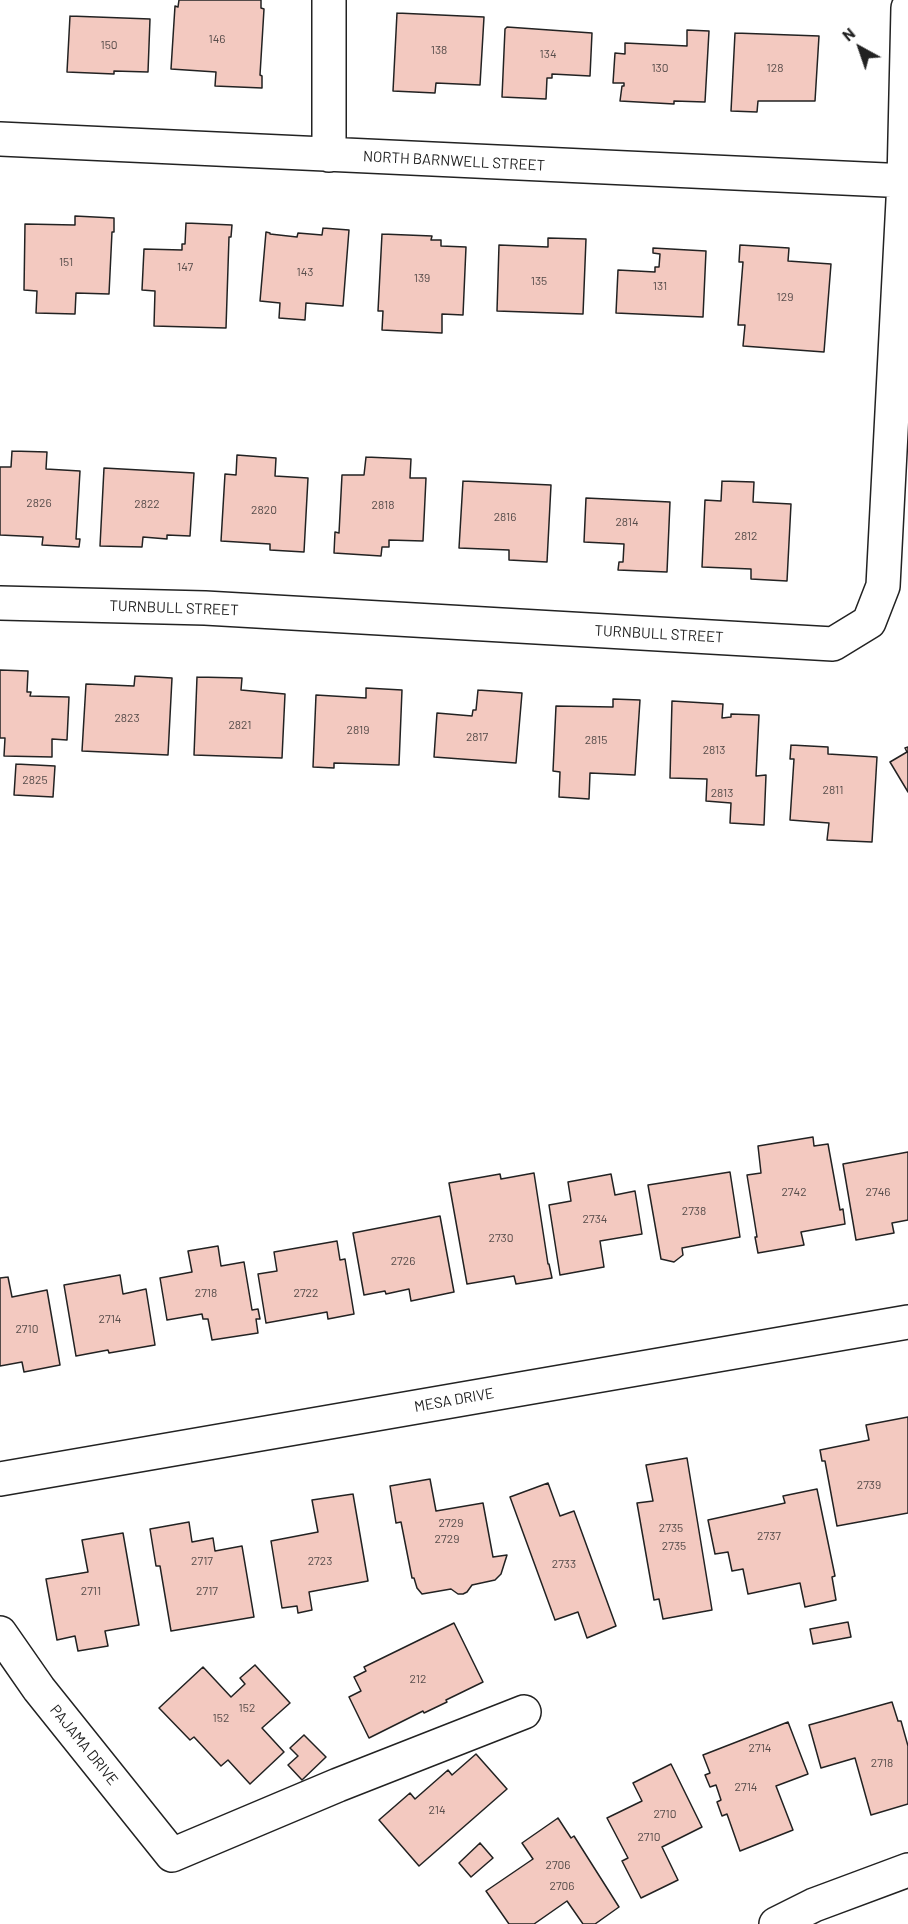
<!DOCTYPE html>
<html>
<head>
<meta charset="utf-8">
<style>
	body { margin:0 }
	#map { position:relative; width:908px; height:1924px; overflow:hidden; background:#fff; font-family:Barlow,sans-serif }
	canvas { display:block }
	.north { position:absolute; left:830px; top:18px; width:60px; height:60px; -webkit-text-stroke:4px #fff; paint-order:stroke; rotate:320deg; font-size:16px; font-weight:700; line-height:24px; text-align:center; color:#222 }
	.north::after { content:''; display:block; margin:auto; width:21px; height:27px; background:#222; clip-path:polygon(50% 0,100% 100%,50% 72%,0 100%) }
</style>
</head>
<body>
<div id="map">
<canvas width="908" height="1924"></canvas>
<div class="north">N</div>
</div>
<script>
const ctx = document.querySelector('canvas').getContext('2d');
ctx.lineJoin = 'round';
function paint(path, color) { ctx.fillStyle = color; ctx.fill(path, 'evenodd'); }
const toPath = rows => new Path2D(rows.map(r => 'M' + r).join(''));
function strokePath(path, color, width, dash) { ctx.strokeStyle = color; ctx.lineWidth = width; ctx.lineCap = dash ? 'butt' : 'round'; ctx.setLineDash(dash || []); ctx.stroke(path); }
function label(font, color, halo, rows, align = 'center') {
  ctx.font = font + ' Barlow,sans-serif'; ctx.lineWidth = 4.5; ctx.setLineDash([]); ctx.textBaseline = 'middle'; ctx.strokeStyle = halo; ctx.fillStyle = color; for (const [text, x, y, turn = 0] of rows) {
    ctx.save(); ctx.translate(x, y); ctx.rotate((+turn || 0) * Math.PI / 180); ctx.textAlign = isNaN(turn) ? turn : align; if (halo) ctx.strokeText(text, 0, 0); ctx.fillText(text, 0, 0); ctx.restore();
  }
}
const building = toPath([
	[179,0,261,0,261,8,264,9,260,75,262,76,262,88,215,86,216,72,171,69,175,6,178,7,179,0],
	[397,13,484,17,480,85,436,83,435,93,393,91,397,13],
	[70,16,150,19,148,72,114,71,114,74,67,72,70,16],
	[507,27,592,33,590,76,552,74,552,78,547,78,546,99,502,97,505,29,507,27],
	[687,30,709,31,705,102,674,101,674,104,620,101,622,86,624,86,624,83,613,83,615,53,625,54,625,43,687,46,687,30],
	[735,33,819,36,815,101,758,101,757,112,731,111,735,33],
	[75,216,114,218,114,232,112,232,109,294,76,293,75,314,36,313,37,291,24,290,25,224,75,225,75,216],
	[186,223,232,225,231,237,229,237,226,328,154,326,155,291,142,290,144,249,182,250,182,244,185,244,186,223],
	[323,228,349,230,343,306,306,303,305,320,279,318,280,303,260,301,266,232,270,233,270,234,297,237,298,233,322,235,323,228],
	[382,234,432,236,431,240,441,240,441,246,466,247,463,315,442,314,442,333,382,330,383,311,378,311,382,234],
	[548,238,586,239,583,314,497,311,499,245,548,247,548,238],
	[740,245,789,248,788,261,831,264,824,352,743,346,745,325,738,325,743,262,739,262,740,245],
	[653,248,706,251,703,317,616,313,618,270,655,272,655,267,659,267,660,254,653,253,653,248],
	[12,451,47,452,46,469,80,471,76,539,80,539,79,547,42,545,43,537,0,535,0,467,11,467,12,451],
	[237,455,276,458,275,476,308,478,304,552,270,550,270,544,221,541,225,474,236,475,237,455],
	[366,457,411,459,410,478,426,478,423,541,389,540,389,547,382,547,381,556,334,553,335,532,339,533,342,475,364,475,366,457],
	[104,468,194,473,190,536,167,535,167,539,143,537,142,547,100,546,104,468],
	[463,481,551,485,547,562,509,560,509,550,459,548,463,481],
	[722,481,754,482,753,502,791,504,787,581,751,579,751,569,702,567,705,500,721,501,722,481],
	[586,498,670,502,667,572,618,570,619,562,623,562,624,544,584,542,586,498],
	[0,670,28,671,27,692,31,692,30,696,69,697,67,740,52,739,52,757,4,756,5,738,0,738,0,670],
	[135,676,172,678,168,755,82,751,86,684,134,686,135,676],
	[197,677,242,678,241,690,285,694,282,758,194,755,197,677],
	[366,688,402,690,399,765,334,763,334,768,313,767,316,695,366,698,366,688],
	[478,690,522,693,516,763,434,757,437,713,472,716,473,710,476,710,478,690],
	[613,699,640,700,635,775,590,773,589,799,559,797,560,772,553,771,556,706,613,707,613,699],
	[672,701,723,704,722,718,731,717,731,714,759,715,756,776,766,775,764,825,730,823,731,803,706,801,707,779,670,778,672,701],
	[791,745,828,747,828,754,877,757,872,842,827,840,829,823,790,820,794,759,790,759,791,745],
	[908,747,908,792,890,762,907,752,905,748,908,747],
	[16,764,55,766,53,797,14,795,16,764],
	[813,1137,814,1146,828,1144,840,1210,843,1209,845,1224,801,1232,804,1245,758,1253,755,1237,757,1237,747,1175,761,1173,758,1146,813,1137],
	[908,1152,908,1220,892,1223,894,1233,856,1240,843,1164,908,1152],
	[730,1172,740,1237,682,1248,683,1255,674,1262,661,1259,648,1185,730,1172],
	[534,1173,548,1264,549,1264,552,1278,516,1284,514,1276,467,1284,449,1183,500,1174,501,1179,534,1173],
	[611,1174,615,1195,635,1191,642,1234,600,1241,604,1267,560,1275,549,1205,571,1201,568,1182,611,1174],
	[440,1216,454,1292,411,1301,409,1289,386,1294,385,1291,364,1295,353,1233,440,1216],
	[337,1241,340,1260,345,1259,354,1314,328,1319,327,1312,266,1323,258,1274,277,1271,274,1252,337,1241],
	[218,1246,221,1266,244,1262,252,1310,258,1309,260,1319,256,1319,258,1333,212,1340,208,1319,203,1319,202,1314,167,1320,160,1278,192,1272,188,1251,218,1246],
	[120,1275,123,1294,146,1289,155,1345,109,1353,108,1350,76,1356,64,1285,120,1275],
	[8,1277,12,1297,47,1290,60,1365,24,1372,22,1362,0,1366,0,1278,8,1277],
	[908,1417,908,1513,837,1526,825,1461,822,1461,820,1450,869,1440,866,1425,908,1417],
	[687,1458,712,1610,663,1619,659,1599,654,1600,637,1503,653,1501,646,1465,687,1458],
	[430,1479,436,1511,483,1503,493,1557,507,1555,501,1574,495,1580,472,1585,467,1592,463,1594,458,1594,451,1589,422,1594,417,1588,414,1578,412,1578,401,1522,396,1523,390,1486,430,1479],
	[548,1483,560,1516,574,1511,616,1626,587,1638,578,1612,555,1620,510,1497,548,1483],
	[817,1489,835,1576,832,1577,836,1600,805,1607,800,1583,748,1594,743,1569,732,1571,728,1552,715,1554,708,1520,785,1503,783,1496,817,1489],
	[353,1494,368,1581,309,1592,312,1610,298,1613,297,1606,282,1608,271,1541,318,1532,312,1500,353,1494],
	[189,1522,192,1542,213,1538,215,1551,242,1546,254,1617,171,1631,160,1566,156,1566,150,1529,189,1522],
	[123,1533,139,1625,105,1631,108,1646,78,1651,75,1636,57,1640,46,1579,88,1572,82,1540,123,1533],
	[848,1622,851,1637,813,1644,810,1629,848,1622],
	[454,1623,483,1682,446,1700,447,1702,424,1713,423,1711,369,1738,349,1697,361,1691,354,1677,366,1671,364,1667,454,1623],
	[255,1665,290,1703,262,1728,284,1752,250,1784,228,1760,221,1766,194,1737,190,1740,159,1708,203,1667,231,1697,245,1684,240,1678,255,1665],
	[892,1702,898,1721,901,1721,908,1746,908,1804,871,1815,855,1758,821,1768,809,1725,892,1702],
	[788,1722,808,1774,776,1786,793,1830,740,1851,727,1814,722,1816,717,1802,721,1800,716,1785,710,1787,705,1775,710,1773,703,1755,788,1722],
	[304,1735,326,1757,302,1780,288,1765,298,1756,290,1748,304,1735],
	[476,1754,507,1789,419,1866,379,1820,410,1793,415,1799,448,1770,452,1775,476,1754],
	[671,1764,702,1827,662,1847,678,1880,641,1898,622,1861,628,1858,607,1818,642,1801,633,1783,671,1764],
	[558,1818,571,1838,574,1836,619,1907,595,1924,583,1924,567,1901,534,1924,509,1924,486,1891,533,1859,522,1843,558,1818],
	[480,1843,493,1858,471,1877,459,1863,480,1843]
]);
paint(building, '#f3c9c0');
strokePath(building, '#222', 1.5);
const minor = toPath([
	[0,139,908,181],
	[329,155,329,0],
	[0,603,205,608,833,644,869,622,883,586,904,181,908,8],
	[0,1633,39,1689,172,1855,338,1785,524,1712],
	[776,1924,814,1905,908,1870]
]);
const major = toPath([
	[0,1479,908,1322]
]);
strokePath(minor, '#222', 36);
strokePath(major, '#222', 36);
strokePath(minor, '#fff', 33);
strokePath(major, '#fff', 33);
label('12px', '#564c4a', null, [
	["146",217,39],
	["150",109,45],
	["138",439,50],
	["134",548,54],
	["130",660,68],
	["128",775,68],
	["151",66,262],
	["147",185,267],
	["143",305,272],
	["139",422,278],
	["135",539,281],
	["131",660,286],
	["129",785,297],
	["2826",39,503],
	["2822",147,504],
	["2818",383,505],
	["2820",264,510],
	["2816",505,517],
	["2814",627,522],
	["2812",746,536],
	["2823",127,718],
	["2821",240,725],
	["2819",358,730],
	["2817",477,737],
	["2815",596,740],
	["2813",714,750],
	["2825",35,780],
	["2811",833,790],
	["2813",722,793],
	["2742",794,1192],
	["2746",878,1192],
	["2738",694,1211],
	["2734",595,1219],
	["2730",501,1238],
	["2726",403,1261],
	["2718",206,1293],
	["2722",306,1293],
	["2714",110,1319],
	["2710",27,1329],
	["2739",869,1485],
	["2729",451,1523],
	["2735",671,1528],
	["2737",769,1536],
	["2729",447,1539],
	["2735",674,1546],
	["2717",202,1561],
	["2723",320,1561],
	["2733",564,1564],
	["2711",91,1591],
	["2717",207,1591],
	["212",418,1679],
	["152",247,1708],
	["152",221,1718],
	["2714",760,1748],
	["2718",882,1763],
	["2714",746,1787],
	["214",437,1810],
	["2710",665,1814],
	["2710",649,1837],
	["2706",558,1865],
	["2706",562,1886]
]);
label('15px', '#222', '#fff', [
	["NORTH BARNWELL STREET",454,161,3],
	["TURNBULL STREET",174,608,2],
	["TURNBULL STREET",659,634,3],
	["MESA DRIVE",454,1400,-10],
	["PAJAMA DRIVE",84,1745,51]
]);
</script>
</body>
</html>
